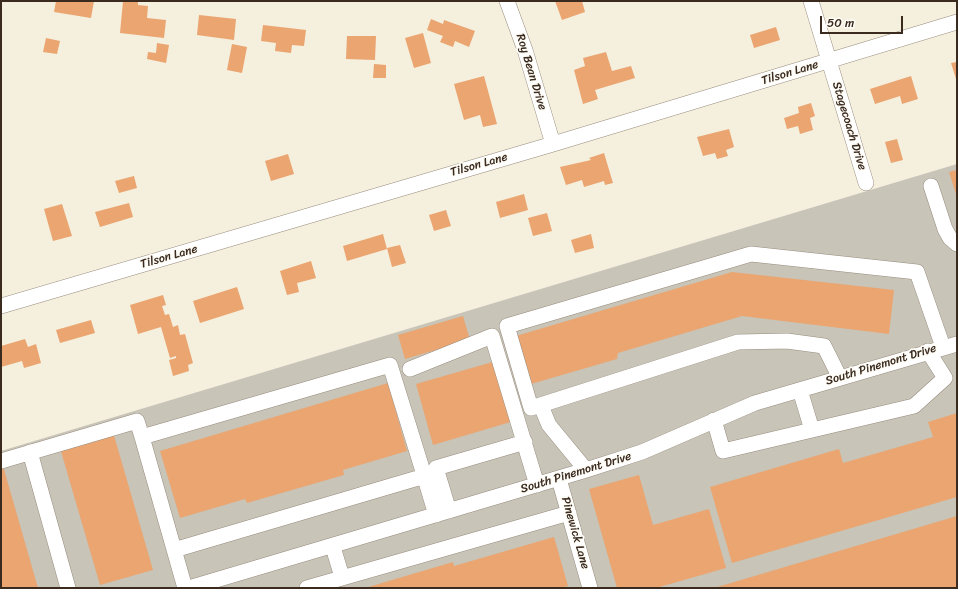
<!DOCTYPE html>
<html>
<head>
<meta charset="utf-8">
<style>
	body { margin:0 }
	#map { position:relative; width:958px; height:589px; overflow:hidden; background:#f5efde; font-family:Sriracha,sans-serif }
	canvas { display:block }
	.frame { position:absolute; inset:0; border:2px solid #3b2a1e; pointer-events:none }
	.scale { position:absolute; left:820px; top:16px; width:83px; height:18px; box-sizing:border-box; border:2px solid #3b2a1e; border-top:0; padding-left:5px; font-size:12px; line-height:14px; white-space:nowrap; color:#3b2a1e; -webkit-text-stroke:3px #fdfcf7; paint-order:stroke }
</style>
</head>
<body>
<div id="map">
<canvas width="958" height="589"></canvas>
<div class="frame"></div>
<div class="scale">50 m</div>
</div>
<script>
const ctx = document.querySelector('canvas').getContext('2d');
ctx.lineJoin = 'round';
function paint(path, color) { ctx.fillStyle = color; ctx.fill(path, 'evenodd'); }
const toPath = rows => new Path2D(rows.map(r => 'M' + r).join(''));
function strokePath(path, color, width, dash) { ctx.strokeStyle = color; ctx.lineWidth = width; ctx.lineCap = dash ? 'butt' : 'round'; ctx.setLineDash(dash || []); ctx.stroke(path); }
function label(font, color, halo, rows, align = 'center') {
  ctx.font = font + ' Sriracha,sans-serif'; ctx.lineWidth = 3.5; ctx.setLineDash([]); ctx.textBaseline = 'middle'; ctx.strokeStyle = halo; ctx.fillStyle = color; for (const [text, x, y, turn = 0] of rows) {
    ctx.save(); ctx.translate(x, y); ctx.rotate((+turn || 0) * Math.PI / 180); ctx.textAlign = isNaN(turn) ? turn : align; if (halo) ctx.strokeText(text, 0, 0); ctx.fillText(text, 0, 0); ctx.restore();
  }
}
paint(toPath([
	[957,164,957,588,1,588,1,451]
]), '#c8c4b8');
paint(toPath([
	[56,1,94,1,91,18,54,12],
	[123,1,138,1,138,5,148,6,147,18,166,20,164,38,120,33],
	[555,1,582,1,585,12,562,20],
	[199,15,236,19,234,40,197,35],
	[431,19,443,24,444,20,475,31,469,47,455,41,453,47,440,42,443,36,427,30],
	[263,25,306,30,304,46,292,45,291,53,275,51,276,43,261,41],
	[776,27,780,40,754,48,750,35],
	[423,33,431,63,414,68,405,38],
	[347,36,376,36,375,60,346,59],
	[46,38,60,41,57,54,43,52],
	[157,43,169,45,166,63,147,59,148,52,156,53],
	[232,44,247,47,242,73,227,70],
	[606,52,612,71,631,66,635,78,595,90,598,99,583,104,574,70,585,66,583,58],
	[957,62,957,82,951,63],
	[374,64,386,65,386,78,373,78],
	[484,76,497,124,483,127,480,115,464,120,454,84],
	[911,76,918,99,902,104,900,96,875,104,870,89],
	[811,103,815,116,810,118,813,130,800,134,798,126,787,129,784,118,799,113,798,107],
	[729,129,734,147,726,150,728,156,717,159,715,153,703,156,697,137],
	[897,139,903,160,891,163,885,142],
	[604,153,613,183,605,185,604,181,584,187,582,180,566,185,560,167,591,160,589,158],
	[288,154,294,174,271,181,265,161],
	[957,170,957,197,949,172],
	[134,176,137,188,119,193,115,181],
	[524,194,528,210,500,218,496,202],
	[129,203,133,217,100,227,95,212],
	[62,204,72,236,53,241,44,209],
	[446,210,451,226,434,231,429,215],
	[547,213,552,231,533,236,528,218],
	[383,234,387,249,347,261,343,246],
	[591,234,594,248,575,253,571,240],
	[400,245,406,263,392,267,387,248],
	[311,261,316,278,297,283,299,292,287,295,280,271],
	[732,272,894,290,889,334,742,316,618,353,617,359,531,384,516,336],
	[237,287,244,309,200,323,193,301],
	[163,295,166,305,162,306,165,315,169,314,173,327,178,325,180,335,185,334,193,363,188,365,189,371,173,376,169,360,176,358,176,356,170,358,161,327,138,334,130,305],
	[463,316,470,340,405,359,398,335],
	[91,320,95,333,60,343,56,330],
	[25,339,28,347,36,344,41,363,24,368,22,361,1,367,1,346],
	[496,361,514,421,433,445,416,384],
	[388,383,407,451,343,470,344,475,247,503,245,499,180,518,160,451],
	[957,413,957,497,732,563,710,487,839,449,843,463,933,437,928,422],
	[113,432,153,570,100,585,60,448],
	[3,466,38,588,1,588,1,467],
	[639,475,653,525,709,509,726,568,656,588,617,588,589,489],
	[957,516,957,588,714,588],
	[554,537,568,586,561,588,365,588,453,562,454,566]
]), '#eaa570');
const minor = toPath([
	[507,1,525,50,553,144],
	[811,1,866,183],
	[931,186,945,229,950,238,957,244],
	[1,306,553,144,957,22],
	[410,369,492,336,537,485],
	[840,378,824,346,787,341,738,342,531,408,507,326,751,254,917,272,943,347],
	[800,390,812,430],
	[541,406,549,425,586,470],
	[714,420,723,451,914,406,945,378,928,351],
	[30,452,68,588],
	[1,461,137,421,142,437],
	[559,479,590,588],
	[449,511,436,468,525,442],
	[333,547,342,577],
	[174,550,418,478,425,478,426,482,436,515],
	[185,588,142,437,390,365,425,478],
	[189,588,586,470,642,452,755,403,957,344],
	[307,588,569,513]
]);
strokePath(minor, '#988c7e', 16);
strokePath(minor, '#fff', 15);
label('12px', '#3b2a1e', '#fdfcf7', [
	["Roy Bean Drive",531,72,73],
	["Tilson Lane",790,73,-17],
	["Stagecoach Drive",849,126,73],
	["Tilson Lane",479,165,-16],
	["Tilson Lane",169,257,-16],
	["South Pinemont Drive",881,365,-17],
	["South Pinemont Drive",576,473,-17],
	["Pinewick Lane",575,533,74]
]);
</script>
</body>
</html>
